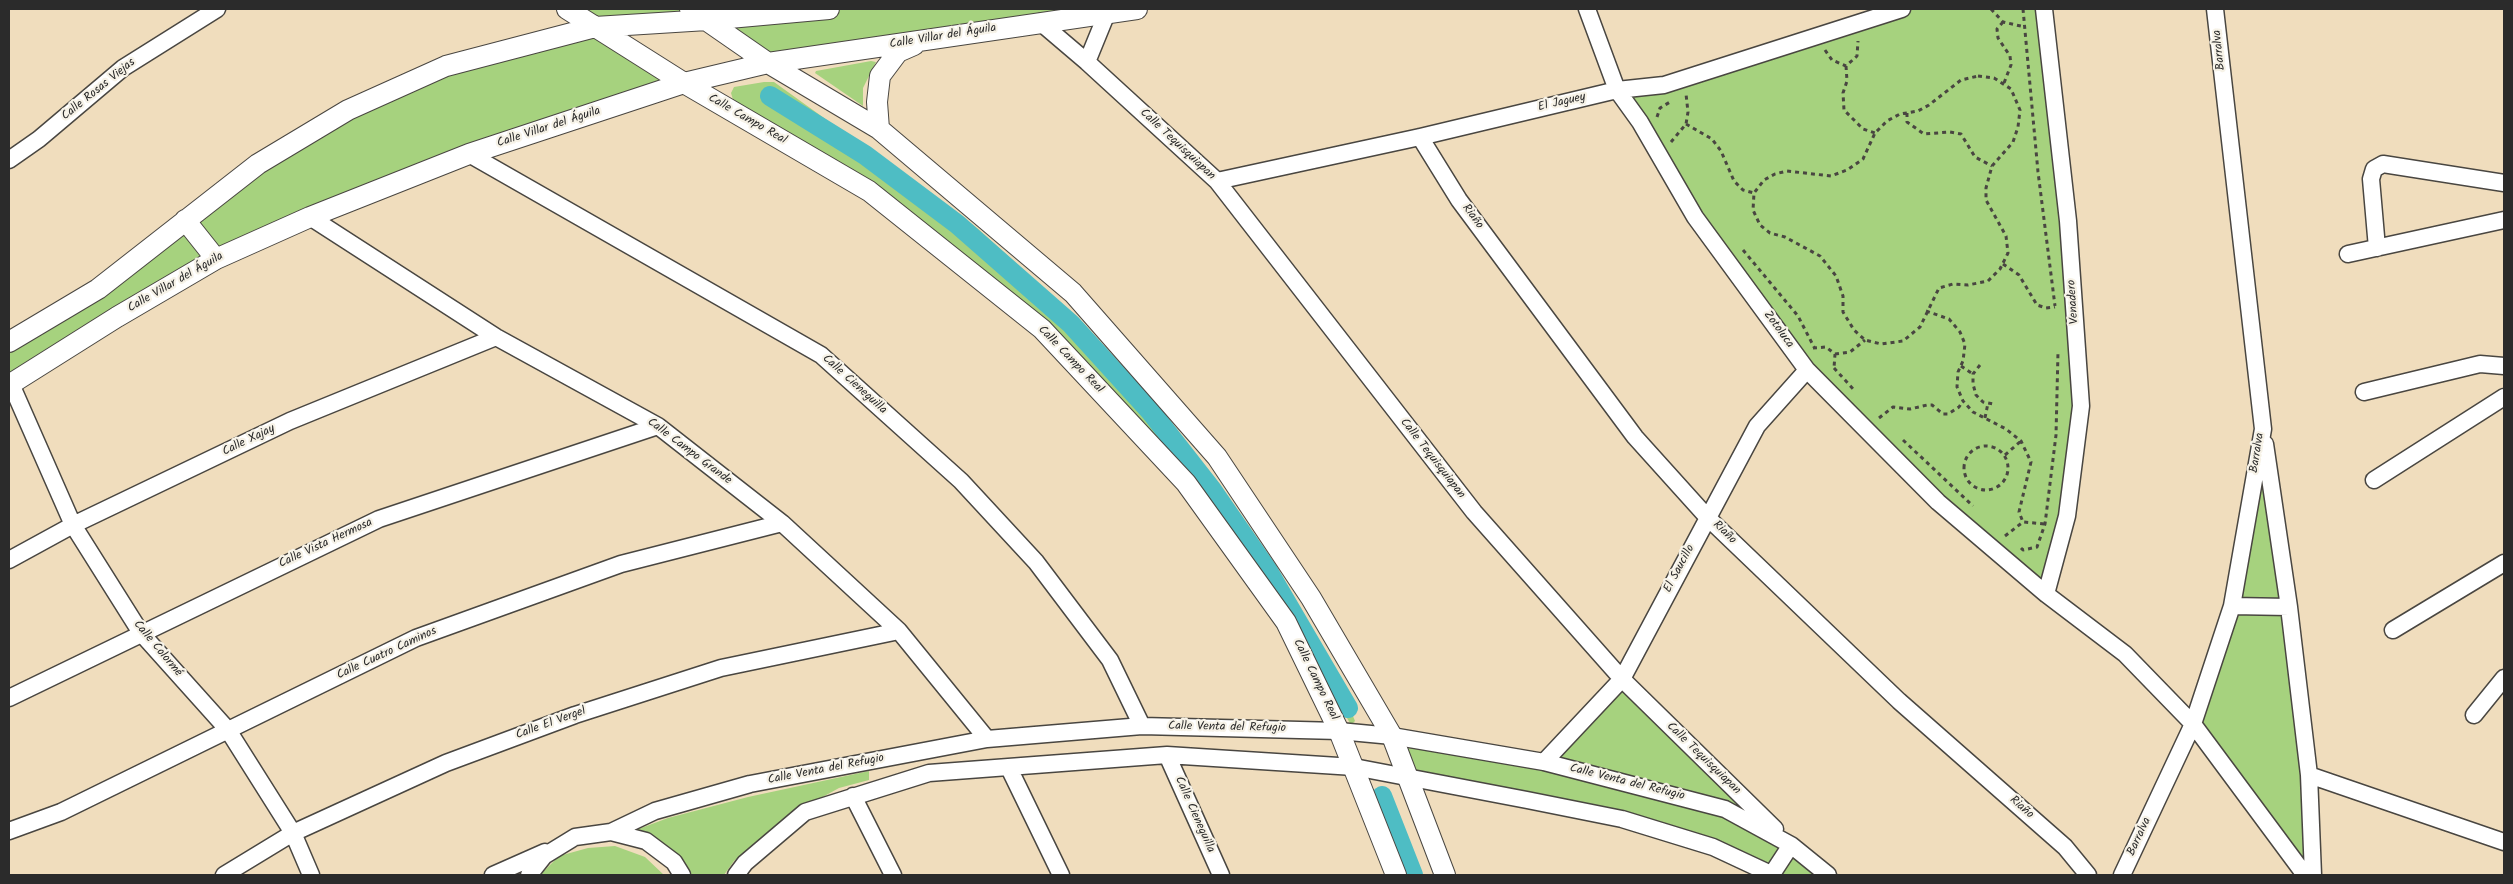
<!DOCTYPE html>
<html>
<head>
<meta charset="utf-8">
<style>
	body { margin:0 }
	#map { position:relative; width:2513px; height:884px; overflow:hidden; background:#f0ddbd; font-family:Kalam,sans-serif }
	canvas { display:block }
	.frame { position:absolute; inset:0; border:10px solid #2b2b2b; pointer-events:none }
</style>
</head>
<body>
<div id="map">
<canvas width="2513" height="884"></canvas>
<div class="frame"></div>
</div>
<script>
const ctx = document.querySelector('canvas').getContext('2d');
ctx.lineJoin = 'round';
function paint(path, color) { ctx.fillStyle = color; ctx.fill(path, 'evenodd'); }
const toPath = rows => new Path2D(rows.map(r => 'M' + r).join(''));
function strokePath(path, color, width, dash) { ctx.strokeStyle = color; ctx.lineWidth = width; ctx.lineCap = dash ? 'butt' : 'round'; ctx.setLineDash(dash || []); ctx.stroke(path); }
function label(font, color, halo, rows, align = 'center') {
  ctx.font = font + ' Kalam,sans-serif'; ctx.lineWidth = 4.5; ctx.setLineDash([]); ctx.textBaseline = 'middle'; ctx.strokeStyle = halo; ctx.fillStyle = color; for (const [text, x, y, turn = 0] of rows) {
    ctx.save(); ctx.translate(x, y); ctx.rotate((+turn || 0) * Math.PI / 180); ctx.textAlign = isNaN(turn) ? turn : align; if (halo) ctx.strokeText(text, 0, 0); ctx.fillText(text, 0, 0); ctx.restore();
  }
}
paint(toPath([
	[567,9,690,9,707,20,829,9,1137,9,768,63,707,20,596,27,684,83,310,217,9,385,9,342,258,164,446,66,595,27],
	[1902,9,2044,9,2081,406,2046,594,1807,370,1617,90],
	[871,61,876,62,863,88,863,106,815,73,816,71],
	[764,82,774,82,977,228,1039,284,1085,332,1149,403,1254,546,1338,680,1355,721,1351,725,1292,622,1029,312,734,103,731,93,734,87],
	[2263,429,2313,875,2193,724,2232,606],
	[1622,679,1828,875,1773,875,1713,847,1409,777,1392,736,1544,762],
	[869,771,869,780,839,788,786,817,734,861,724,875,688,875,633,831,668,818,748,797],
	[1378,791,1388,796,1418,875,1404,875,1374,795],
	[615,846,645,857,664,875,540,875,559,856,588,848]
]), '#a6d27e');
strokePath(toPath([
	[770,96,865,155,957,224,1071,324,1151,412,1212,490,1268,571,1348,708],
	[1382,796,1413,875]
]), '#4ebdc4', 20);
const minor = toPath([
	[1587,9,1617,90,1640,122,1695,217,1807,370,1938,502,2046,594,2125,654,2193,724,2305,875],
	[2044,9,2068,221,2081,406,2067,516,2046,594],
	[1040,22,1087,62,1217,181,1474,512,1622,679,1775,829],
	[1087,62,1107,13],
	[1420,137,1459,200,1635,437,1708,518,1899,701,2065,847,2088,875],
	[469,154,821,355,961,481,1036,562,1110,660,1142,726],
	[9,160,39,139,123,68,217,9],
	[1217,181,1420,137,1617,90,1664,85,1902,9],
	[310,217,496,337,658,426,782,523,899,631,987,739],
	[2377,248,2371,179,2374,169,2383,164,2504,183],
	[2348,254,2504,220],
	[11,384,73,525,141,633,228,730,293,833,311,875],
	[2364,392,2480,364,2504,366],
	[2265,444,2289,607,2309,775,2313,875],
	[2374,480,2504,397],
	[9,560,73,525,290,421,496,337],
	[2232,606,2289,607],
	[2393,630,2504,563],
	[9,698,379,519,658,426],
	[2474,715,2504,678],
	[1167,755,1221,875],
	[1544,762,1622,679,1757,426,1807,370],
	[1009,768,1061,875],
	[2309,775,2504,842],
	[853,796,893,875],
	[9,831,61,812,416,638,621,564,782,523],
	[611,832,655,811,750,784,987,739,1142,726,1339,731,1392,736,1544,762,1725,809,1791,845,1828,875],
	[1772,874,1791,845],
	[224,875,293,833,446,763,575,715,721,668,899,631],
	[493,875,545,852],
	[529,875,544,856,575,837,611,832,646,841,674,862,682,875],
	[736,875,745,863,805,812,929,773,1167,755,1354,767,1527,800,1622,819,1713,847,1773,875],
	[2122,875,2193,724,2232,606,2263,429,2215,9]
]);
const tertiary = toPath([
	[567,9,684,83,869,191,1042,329,1186,483,1286,622,1339,731,1396,875],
	[690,9,768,63,879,129,1073,293,1217,457,1311,598,1392,736,1445,875],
	[879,129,877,102,880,76,898,52,914,45],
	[185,220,216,259],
	[9,342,98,289,258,164,348,110,446,66,595,27,707,20,829,9],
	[9,385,117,317,216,259,310,217,469,154,684,83,768,63,1137,9]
]);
strokePath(minor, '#494641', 19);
strokePath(tertiary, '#494641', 22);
strokePath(toPath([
	[1991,9,2003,22,2025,27],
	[2023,9,2038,172,2055,306],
	[2003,22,1997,29,1998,38,2010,56,2011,65,2004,83],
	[1825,50,1832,60,1846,66,1857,56,1858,41],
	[1846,66,1847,81,1843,93,1844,110,1863,129,1875,133],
	[1978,76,1994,78,2011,89,2020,110,2018,127,2013,142,1992,166,1986,188,1986,200,2006,236,2008,253,2000,269,1988,281,1968,285,1953,284,1939,288,1920,327,1903,341,1881,344,1865,340,1854,330,1843,312,1843,296,1836,276,1820,256,1785,237,1770,233,1760,225,1753,210,1754,193,1764,180,1775,174,1787,171,1831,176,1847,170,1863,159,1875,133,1887,121,1900,114,1918,111,1929,105,1961,80,1978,76],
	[1907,113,1907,122,1924,134,1950,132,1961,134,1975,157,1992,166],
	[1657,117,1660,108,1670,102],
	[1686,124,1712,139,1721,151,1734,181,1743,190,1754,193],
	[1671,142,1686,124,1688,112,1686,94],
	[1743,250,1798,316,1814,347],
	[2003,264,2019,275,2037,305,2046,308,2055,307],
	[1926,311,1949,319,1960,332,1965,344,1963,361,1958,372,1957,387,1963,401,1973,412,2006,429,2021,441,2031,462,2019,512,2023,522],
	[1813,348,1826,347,1835,354,1834,368],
	[1835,354,1850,352,1865,340],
	[1980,365,1973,374,1973,384,1976,395,1983,402,1993,404],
	[1961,366,1973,374],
	[1834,368,1855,391],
	[1879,418,1893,407,1910,409,1927,405,1932,405,1943,414,1948,414,1959,407,1963,401],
	[1985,418,1988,403],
	[1903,440,1973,506],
	'1964 468a22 22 0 1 1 44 0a22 22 0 1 1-44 0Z',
	[2005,455,2021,441],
	[2005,536,2023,522,2045,524],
	[2021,548,2023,550,2037,547,2045,524,2056,435,2058,352]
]), '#494641', 3, [4, 4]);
strokePath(minor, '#fff', 16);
strokePath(tertiary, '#fff', 20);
label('12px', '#2b2b2b', '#f7f3e8', [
	["Calle Villar del Águila",943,37,-9],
	["Barralva",2220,50,-96],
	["Calle Rosas Viejas",99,90,-39],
	["El Jaguey",1562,103,-13],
	["Calle Campo Real",747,120,30],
	["Calle Villar del Águila",549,128,-18],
	["Calle Tequisquiapan",1177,145,43],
	["Riaño",1472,217,54],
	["Calle Villar del Águila",176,283,-30],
	["Venadero",2074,302,-94],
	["Zotoluca",1778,330,54],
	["Calle Campo Real",1070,360,46],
	["Calle Cieneguilla",854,385,42],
	["Calle Xajay",249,441,-26],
	["Calle Campo Grande",689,452,37],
	["Barralva",2258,453,-81],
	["Calle Tequisquiapan",1432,459,52],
	["Riaño",1724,533,44],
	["Calle Vista Hermosa",326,544,-25],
	["El Saucillo",1680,569,-62],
	["Calle Colormé",157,649,50],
	["Calle Cuatro Caminos",387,654,-25],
	["Calle Campo Real",1315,680,64],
	["Calle El Vergel",551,724,-20],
	["Calle Venta del Refugio",1227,728,1],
	["Calle Tequisquiapan",1703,759,44],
	["Calle Venta del Refugio",826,770,-11],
	["Calle Venta del Refugio",1627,783,14],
	["Riaño",2021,808,41],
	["Calle Cieneguilla",1194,815,66],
	["Barralva",2140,837,-65]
]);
</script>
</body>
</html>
